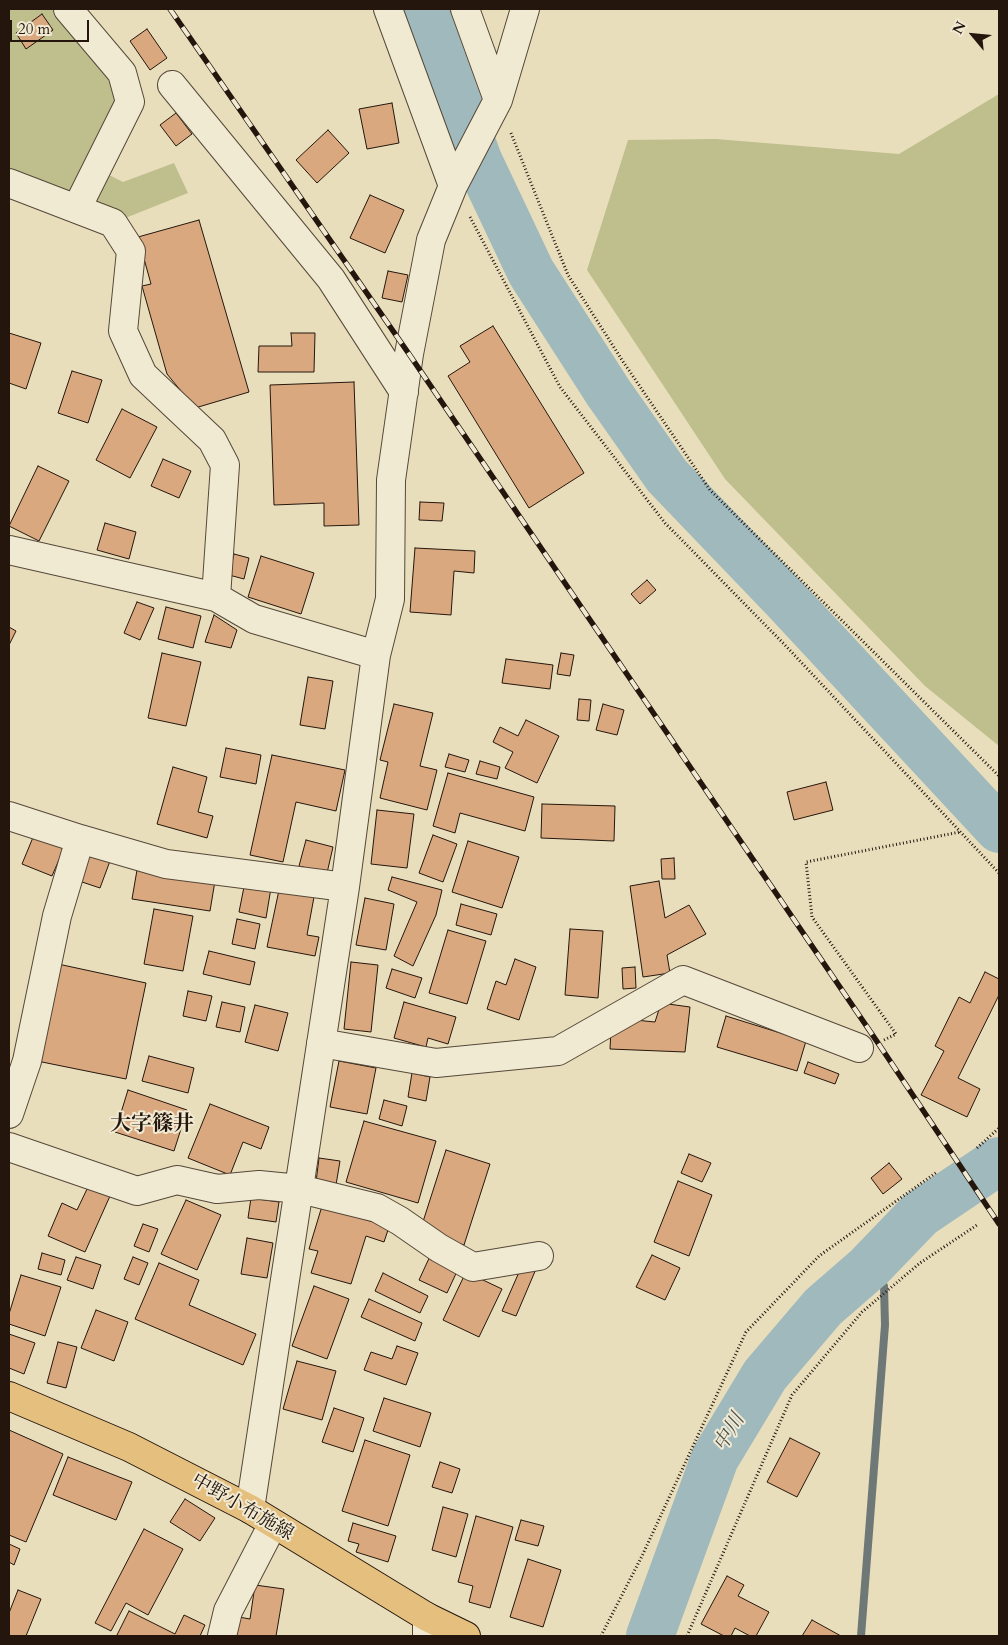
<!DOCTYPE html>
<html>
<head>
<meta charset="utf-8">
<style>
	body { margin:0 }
	#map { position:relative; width:1008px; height:1645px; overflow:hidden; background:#e9debc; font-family:Cardo,serif }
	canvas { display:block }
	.frame { position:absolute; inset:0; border:10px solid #24160d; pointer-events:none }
	.north { position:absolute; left:948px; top:10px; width:50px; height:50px; -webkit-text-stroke:4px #f1ead3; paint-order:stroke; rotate:298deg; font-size:14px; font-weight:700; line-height:20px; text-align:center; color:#24160d }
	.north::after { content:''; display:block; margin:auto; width:18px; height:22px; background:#24160d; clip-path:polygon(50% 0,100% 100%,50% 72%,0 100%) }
	.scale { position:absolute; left:10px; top:20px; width:79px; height:22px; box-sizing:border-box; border:2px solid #24160d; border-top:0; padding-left:6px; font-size:15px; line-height:18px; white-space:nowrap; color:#24160d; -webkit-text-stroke:4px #f1ead3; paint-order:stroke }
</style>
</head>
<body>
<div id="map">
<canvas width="1008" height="1645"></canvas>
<div class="frame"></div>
<div class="north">N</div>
<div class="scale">20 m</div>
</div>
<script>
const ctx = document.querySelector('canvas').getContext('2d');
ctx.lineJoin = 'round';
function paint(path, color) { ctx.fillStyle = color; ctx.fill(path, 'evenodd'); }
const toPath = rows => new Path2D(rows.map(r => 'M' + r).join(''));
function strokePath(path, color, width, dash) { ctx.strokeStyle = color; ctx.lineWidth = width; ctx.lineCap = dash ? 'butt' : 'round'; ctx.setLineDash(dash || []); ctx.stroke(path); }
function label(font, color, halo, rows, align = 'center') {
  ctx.font = font + ' Cardo,"Noto Serif JP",serif'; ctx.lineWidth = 4; ctx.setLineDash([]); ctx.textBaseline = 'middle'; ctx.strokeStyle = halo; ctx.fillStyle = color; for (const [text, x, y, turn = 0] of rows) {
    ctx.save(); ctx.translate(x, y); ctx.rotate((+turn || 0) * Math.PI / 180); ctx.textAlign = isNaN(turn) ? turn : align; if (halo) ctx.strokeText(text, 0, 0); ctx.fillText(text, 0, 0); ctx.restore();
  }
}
paint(toPath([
	[9,9,68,9,130,102,97,169,123,182,174,163,188,193,113,223,9,183],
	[999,94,999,746,925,686,725,479,587,270,628,140,716,139,899,154]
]), '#bebf8c');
strokePath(toPath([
	[861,1636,885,1325,884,1286,869,1267]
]), '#6e7877', 8);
strokePath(toPath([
	[424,9,478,160,531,272,608,392,667,476,786,600,999,829],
	[650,1636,715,1458,765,1375,823,1307,869,1267,920,1214,999,1161]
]), '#9fb9bd', 48);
const building = toPath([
	[42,14,53,30,26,49,16,33,42,14],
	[147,29,167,58,150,70,130,41,147,29],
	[392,103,399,143,367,149,359,109,392,103],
	[176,113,192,134,176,146,160,125,176,113],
	[328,130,349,153,317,183,296,160,328,130],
	[370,195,404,210,385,253,350,238,370,195],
	[199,220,249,392,195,408,167,374,142,286,151,284,138,237,199,220],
	[388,271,408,275,402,302,382,298,388,271],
	[493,326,584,473,529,508,448,376,470,362,460,346,493,326],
	[9,333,41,343,26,389,9,383,9,333],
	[291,333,315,333,314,372,258,372,259,346,292,346,291,333],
	[72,371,102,380,88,423,58,413,72,371],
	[354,382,359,525,324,526,324,503,274,505,270,385,354,382],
	[122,409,157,427,130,478,96,460,122,409],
	[163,459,191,471,179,498,151,486,163,459],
	[38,466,69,481,39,541,9,526,38,466],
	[420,502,444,503,442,521,419,520,420,502],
	[105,523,136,532,129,559,97,550,105,523],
	[415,548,475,551,474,573,454,571,451,615,410,612,415,548],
	[234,554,249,558,244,579,229,575,234,554],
	[261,556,314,573,301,614,248,597,261,556],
	[647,580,656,590,640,604,631,594,647,580],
	[137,602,154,608,140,640,124,633,137,602],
	[166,607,201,616,193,648,158,639,166,607],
	[214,615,237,630,231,648,205,642,214,615],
	[9,627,16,631,9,645,9,627],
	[162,653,201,662,186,726,148,718,162,653],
	[561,653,574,655,570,676,557,674,561,653],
	[506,659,553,665,550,689,502,683,506,659],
	[308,677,333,681,325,729,300,725,308,677],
	[579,699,591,700,589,721,577,720,579,699],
	[394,704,433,713,420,766,437,770,427,810,380,798,388,762,380,760,394,704],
	[603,704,624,710,617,735,596,730,603,704],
	[526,720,559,736,537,783,505,768,513,752,493,742,500,727,518,736,526,720],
	[226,748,261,755,256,784,220,777,226,748],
	[449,754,469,760,465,772,445,767,449,754],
	[272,755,345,770,336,811,296,802,283,862,250,855,272,755],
	[480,761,500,767,497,779,476,774,480,761],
	[173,767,207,777,198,812,213,816,207,838,157,824,173,767],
	[448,773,534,797,525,831,460,813,455,833,433,826,448,773],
	[826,782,833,810,794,820,787,792,826,782],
	[542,804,615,806,614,841,541,838,542,804],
	[377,810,414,814,407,868,371,864,377,810],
	[34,835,64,848,52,876,22,864,34,835],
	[433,835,457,844,443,882,419,873,433,835],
	[306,840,333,847,327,873,299,866,306,840],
	[468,841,519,857,502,908,452,892,468,841],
	[89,853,110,861,100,888,79,881,89,853],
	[674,858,675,879,662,879,661,859,674,858],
	[137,870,215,881,210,911,132,899,137,870],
	[392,877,442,890,436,915,413,966,394,956,417,902,388,890,392,877],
	[659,881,665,918,689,905,706,934,667,955,670,973,643,977,630,886,659,881],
	[245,882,271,888,266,918,239,912,245,882],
	[279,890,314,897,307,935,319,937,315,956,267,947,279,890],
	[365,898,394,904,386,950,356,945,365,898],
	[461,904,497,914,491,935,456,925,461,904],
	[154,909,193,916,183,971,144,964,154,909],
	[237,919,260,924,255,949,232,944,237,919],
	[570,929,603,931,598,998,565,995,570,929],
	[448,930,486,941,467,1004,429,993,448,930],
	[209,951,255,962,250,985,203,974,209,951],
	[515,959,536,967,519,1020,487,1009,496,981,506,985,515,959],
	[351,962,378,965,371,1032,344,1029,351,962],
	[58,964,146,983,126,1079,37,1061,58,964],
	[635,967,636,988,623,989,622,968,635,967],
	[392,969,422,978,415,998,386,988,392,969],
	[985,972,999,979,999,995,958,1078,980,1089,967,1117,921,1095,944,1051,935,1046,959,997,970,1003,985,972],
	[188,991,212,996,206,1021,183,1016,188,991],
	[222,1002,245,1007,240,1032,216,1027,222,1002],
	[404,1002,456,1017,448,1044,428,1038,426,1047,394,1038,404,1002],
	[661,1003,690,1007,685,1052,610,1049,611,1029,635,1020,655,1022,661,1003],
	[255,1005,288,1013,278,1051,245,1042,255,1005],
	[726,1016,806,1041,797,1071,717,1047,726,1016],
	[149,1056,194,1068,188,1093,142,1081,149,1056],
	[339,1061,376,1068,367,1114,330,1107,339,1061],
	[808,1062,839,1074,835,1084,804,1073,808,1062],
	[412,1073,430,1077,426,1101,408,1097,412,1073],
	[128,1090,187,1110,174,1151,115,1132,128,1090],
	[384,1100,407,1106,402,1126,379,1119,384,1100],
	[210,1104,269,1127,261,1149,243,1142,230,1175,188,1158,210,1104],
	[364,1121,436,1141,418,1203,346,1182,364,1121],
	[446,1150,490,1164,464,1245,420,1231,446,1150],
	[689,1154,711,1163,702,1182,681,1173,689,1154],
	[319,1158,340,1161,336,1185,316,1182,319,1158],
	[889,1163,902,1179,883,1194,871,1178,889,1163],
	[678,1181,712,1195,689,1256,654,1242,678,1181],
	[88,1187,110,1196,85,1252,48,1236,62,1203,77,1210,88,1187],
	[251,1198,279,1202,276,1222,248,1218,251,1198],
	[186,1200,221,1215,197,1270,161,1254,186,1200],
	[322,1206,389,1227,384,1242,366,1236,351,1284,311,1273,318,1251,309,1249,322,1206],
	[143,1224,158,1229,149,1252,134,1246,143,1224],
	[247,1238,273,1243,267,1278,241,1274,247,1238],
	[42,1253,65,1260,61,1275,38,1269,42,1253],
	[431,1254,459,1267,447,1293,419,1280,431,1254],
	[652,1255,680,1268,665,1300,636,1287,652,1255],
	[76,1257,101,1265,93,1289,67,1280,76,1257],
	[133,1257,148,1263,139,1285,124,1279,133,1257],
	[159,1263,199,1280,189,1305,256,1334,243,1365,135,1319,159,1263],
	[523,1263,536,1269,516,1316,502,1311,523,1263],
	[466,1272,502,1289,479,1337,443,1320,466,1272],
	[383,1273,428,1296,420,1313,375,1291,383,1273],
	[21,1275,61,1287,45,1336,9,1324,9,1314,21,1275],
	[314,1286,349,1299,327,1359,292,1346,314,1286],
	[369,1299,422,1323,415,1341,361,1317,369,1299],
	[96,1310,128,1322,114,1361,81,1348,96,1310],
	[9,1334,35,1343,24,1374,9,1368,9,1334],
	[58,1342,77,1347,66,1388,47,1383,58,1342],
	[397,1346,418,1353,406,1385,364,1370,371,1352,392,1359,397,1346],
	[297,1361,336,1371,322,1420,283,1409,297,1361],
	[384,1398,431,1413,420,1447,373,1431,384,1398],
	[334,1408,364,1418,353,1452,322,1442,334,1408],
	[9,1430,63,1454,26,1542,9,1535,9,1430],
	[790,1438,820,1453,797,1497,767,1482,790,1438],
	[365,1440,410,1455,388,1526,342,1511,365,1440],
	[68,1457,132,1482,116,1520,53,1495,68,1457],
	[440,1462,460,1469,452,1493,432,1487,440,1462],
	[185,1499,215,1518,200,1541,170,1522,185,1499],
	[443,1507,468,1514,456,1557,432,1550,443,1507],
	[476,1516,513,1527,490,1608,469,1602,473,1586,458,1582,476,1516],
	[521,1520,544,1526,538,1546,515,1540,521,1520],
	[353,1523,396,1536,388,1562,356,1552,359,1544,348,1541,353,1523],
	[144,1529,183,1549,148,1615,126,1603,111,1631,95,1623,144,1529],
	[9,1544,20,1549,14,1565,9,1562,9,1544],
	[528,1559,561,1570,543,1627,510,1617,528,1559],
	[727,1576,744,1585,738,1596,769,1612,756,1636,750,1636,735,1628,731,1636,724,1636,701,1624,727,1576],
	[255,1585,284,1589,276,1636,235,1636,239,1617,250,1619,255,1585],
	[18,1590,41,1599,26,1636,9,1636,9,1613,18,1590],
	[129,1611,175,1634,184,1615,205,1625,200,1636,119,1636,117,1635,129,1611],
	[812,1620,841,1636,802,1636,812,1620]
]);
paint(building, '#d9a87f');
strokePath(building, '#24160d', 1);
const minor = toPath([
	[68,9,122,73,130,102,77,208],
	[388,9,453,186],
	[465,9,498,100],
	[172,85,331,279,404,392],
	[9,183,113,223,131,251,123,331,143,375,212,440,225,465,216,597],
	[9,550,216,597,254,619,376,655],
	[9,816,80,839,166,864,345,887],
	[321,1043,436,1063,558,1051,683,980,859,1048],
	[9,1114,27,1061,57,916,80,839],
	[9,1147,137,1191,177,1180,217,1189,259,1185,300,1189,377,1208,400,1221,439,1248,473,1267,539,1256],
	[250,1509,345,887,376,655,390,599,391,480,409,354,431,240,453,186,498,100,525,9],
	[427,1617,427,1636],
	[222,1636,228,1611,273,1524]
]);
const major = toPath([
	[9,1396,129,1447,250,1509,427,1617,466,1636]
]);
strokePath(minor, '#554839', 30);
strokePath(major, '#24160d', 30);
strokePath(toPath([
	[511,133,568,275,622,360,710,490,999,776],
	[470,217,560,387,665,523,784,644,999,873],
	[884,1040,896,1034,812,917,806,862,960,832],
	[977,1148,999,1128],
	[601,1636,642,1556,746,1332,819,1256,937,1172],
	[687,1636,792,1395,862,1312,920,1263,977,1225]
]), '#24160d', 3, [1, 2.5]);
strokePath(minor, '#f1ead3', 28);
strokePath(major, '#e4bf7e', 28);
const rail = toPath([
	[170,9,409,354,878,1043,999,1224]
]);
strokePath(rail, '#24160d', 5.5);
strokePath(rail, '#f1ead3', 4, [11]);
label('19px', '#24160d', '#f1ead3', [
	["中野小布施線",242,1508,30]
]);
label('italic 20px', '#4f4f4b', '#f1ead3', [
	["中川",730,1433,-59]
]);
label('bold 21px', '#24160d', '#f1ead3', [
	["大字篠井",152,1125]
]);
</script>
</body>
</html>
